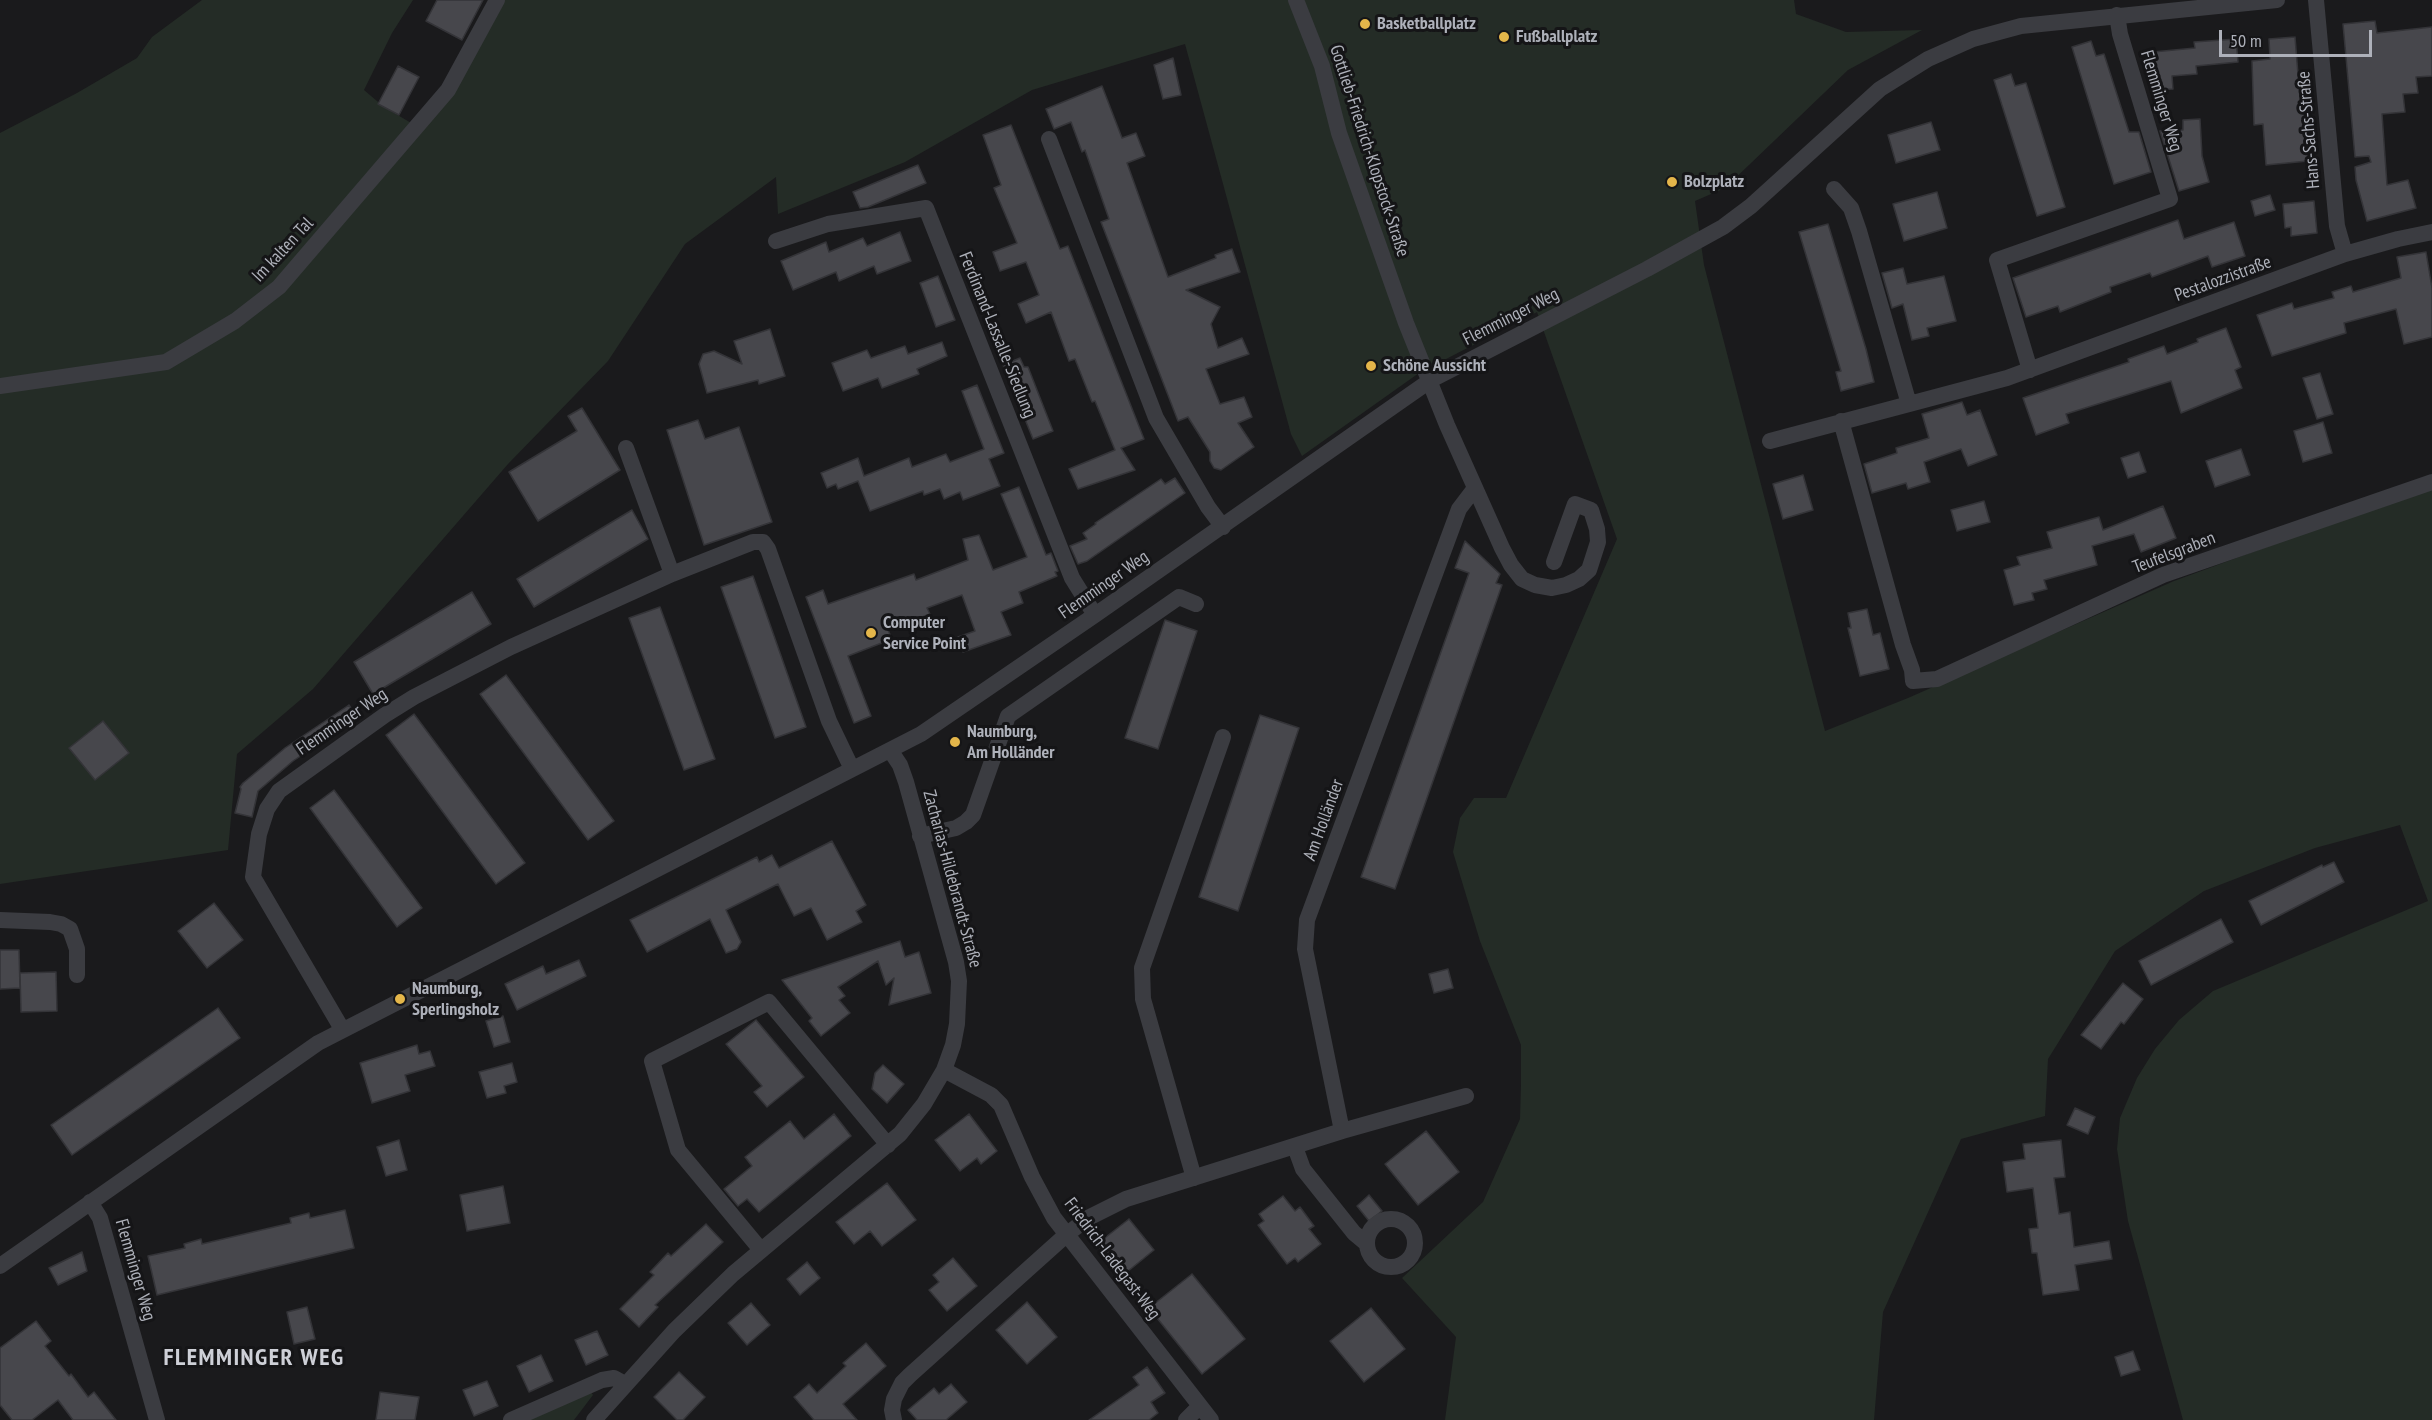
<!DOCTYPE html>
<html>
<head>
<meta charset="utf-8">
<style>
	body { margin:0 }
	#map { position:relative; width:2432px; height:1420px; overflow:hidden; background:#1a1a1c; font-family:"PT Sans Narrow",sans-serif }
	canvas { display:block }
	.scale { position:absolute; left:2219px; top:30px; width:153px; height:27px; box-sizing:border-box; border:3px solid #aeb1ba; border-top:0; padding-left:8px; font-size:18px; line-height:21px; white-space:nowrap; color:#aeb1ba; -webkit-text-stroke:4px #151517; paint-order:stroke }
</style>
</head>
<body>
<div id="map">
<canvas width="2432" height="1420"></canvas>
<div class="scale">50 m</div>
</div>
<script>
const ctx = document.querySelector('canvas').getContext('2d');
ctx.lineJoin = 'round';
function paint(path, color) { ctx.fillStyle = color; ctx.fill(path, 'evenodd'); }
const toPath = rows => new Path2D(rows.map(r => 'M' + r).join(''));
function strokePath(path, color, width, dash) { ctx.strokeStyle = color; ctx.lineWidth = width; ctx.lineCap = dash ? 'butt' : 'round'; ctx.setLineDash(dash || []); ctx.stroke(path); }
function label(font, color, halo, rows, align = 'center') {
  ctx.font = font + ' "PT Sans Narrow",sans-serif'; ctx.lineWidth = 6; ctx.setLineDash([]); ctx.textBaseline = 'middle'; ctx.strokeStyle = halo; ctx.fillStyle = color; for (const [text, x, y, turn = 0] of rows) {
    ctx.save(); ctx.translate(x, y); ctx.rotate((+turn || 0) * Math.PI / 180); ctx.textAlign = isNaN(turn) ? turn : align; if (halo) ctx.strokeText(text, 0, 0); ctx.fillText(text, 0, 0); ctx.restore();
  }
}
paint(toPath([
	[202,0,413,0,392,33,364,90,384,107,418,127,497,0,1794,0,1796,14,1846,32,1922,30,1848,70,1725,188,1695,201,1704,265,1825,731,1908,698,2174,581,2432,486,2432,1420,2183,1420,2128,1221,2117,1149,2120,1118,2137,1078,2155,1049,2179,1020,2213,991,2428,901,2400,825,2315,848,2204,891,2115,951,2048,1059,2045,1116,1961,1139,1883,1312,1874,1420,1445,1420,1456,1337,1402,1278,1483,1202,1520,1119,1521,1085,1521,1045,1480,941,1453,852,1460,818,1474,798,1506,798,1617,539,1537,312,1419,373,1302,456,1291,434,1185,44,1032,90,905,162,778,214,776,177,685,244,608,361,508,464,313,689,237,754,228,850,0,884,0,133,77,93,137,58,152,37],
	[590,1390,593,1395,574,1420,526,1420]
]), '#242c26');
const building = toPath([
	[437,0,483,0,462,40,426,21,437,0],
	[2375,21,2377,33,2432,27,2432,76,2416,77,2418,93,2403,94,2405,112,2382,114,2387,185,2408,180,2416,208,2367,221,2356,180,2355,167,2371,162,2369,156,2355,157,2343,24,2375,21],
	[2295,37,2299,87,2308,86,2310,104,2303,105,2308,161,2266,165,2263,124,2254,125,2252,61,2270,59,2269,39,2295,37],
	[2236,39,2238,62,2196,66,2197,74,2172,76,2173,89,2156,90,2153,52,2195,48,2194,42,2236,39],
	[2091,41,2096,56,2104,54,2129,132,2139,132,2151,172,2114,184,2072,47,2091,41],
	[1173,58,1181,95,1163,99,1154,65,1173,58],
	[398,66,419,77,399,115,378,104,398,66],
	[2011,74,2015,86,2026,83,2065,207,2037,216,1994,80,2011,74],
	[1102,86,1122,138,1136,133,1145,156,1127,163,1168,277,1216,258,1215,255,1232,249,1240,272,1186,290,1220,307,1211,324,1218,348,1242,338,1249,354,1206,369,1220,404,1244,397,1252,417,1238,423,1254,447,1221,470,1214,468,1210,461,1210,452,1188,417,1178,421,1101,222,1109,219,1085,150,1082,152,1071,122,1054,129,1046,109,1102,86],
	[2200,119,2202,156,2209,182,2179,191,2160,131,2183,130,2183,120,2200,119],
	[1931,122,1940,150,1896,163,1888,135,1931,122],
	[1011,125,1060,249,1068,246,1144,439,1121,448,1135,470,1078,489,1069,469,1115,450,1095,401,1092,402,1075,359,1069,361,1051,312,1026,323,1018,304,1039,295,1026,262,1000,271,993,252,1017,243,994,188,1001,185,983,135,1011,125],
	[918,165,926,183,868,207,860,208,853,192,918,165],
	[1937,192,1947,228,1904,241,1893,204,1937,192],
	[2270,195,2275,210,2255,216,2251,201,2270,195],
	[2314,201,2317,233,2291,236,2291,227,2285,228,2283,204,2314,201],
	[2178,220,2184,239,2234,222,2245,256,2212,267,2208,256,2152,277,2150,273,2110,287,2111,292,2060,312,2058,306,2026,317,2013,278,2178,220],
	[1828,224,1866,349,1874,382,1841,391,1836,372,1841,371,1799,232,1828,224],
	[900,232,911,261,877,274,874,266,839,281,836,272,793,290,781,261,826,242,829,252,863,238,867,246,900,232],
	[2426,252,2432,288,2432,337,2404,344,2396,309,2344,323,2346,333,2272,356,2257,315,2292,303,2294,309,2334,298,2332,292,2351,286,2353,292,2401,278,2397,257,2426,252],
	[1903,268,1907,284,1944,276,1956,321,1927,328,1929,336,1912,340,1903,304,1892,308,1882,273,1903,268],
	[938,276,955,320,936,327,920,283,938,276],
	[2226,328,2241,367,2235,370,2242,388,2181,413,2171,381,2066,414,2069,423,2036,435,2023,398,2129,362,2128,359,2164,346,2167,354,2198,342,2197,339,2226,328],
	[770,329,785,376,759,384,758,380,707,393,699,364,703,354,714,351,742,364,734,341,770,329],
	[942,342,947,356,917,369,919,374,882,388,878,378,843,391,832,363,867,350,871,358,905,346,908,354,942,342],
	[1020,358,1024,367,1028,367,1053,431,1033,439,1003,365,1020,358],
	[2320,373,2333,414,2317,419,2303,378,2320,373],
	[977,385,1004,453,989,459,1000,486,963,500,960,492,944,499,940,489,924,495,923,491,870,511,858,481,838,489,836,484,827,488,821,473,858,458,864,476,909,458,912,467,946,454,950,462,984,449,962,391,977,385],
	[1962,402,1967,415,1980,410,1997,455,1968,466,1961,449,1924,462,1930,482,1908,489,1906,483,1872,493,1864,464,1897,453,1896,448,1929,438,1922,414,1962,402],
	[582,408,620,470,538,521,509,472,577,431,568,416,582,408],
	[698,420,705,439,739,427,772,522,704,545,667,430,698,420],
	[2323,422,2332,453,2303,462,2294,431,2323,422],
	[2241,449,2250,475,2215,487,2206,461,2241,449],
	[2139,452,2146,472,2128,478,2121,458,2139,452],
	[1803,475,1813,510,1783,519,1773,484,1803,475],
	[1175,478,1185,493,1087,561,1078,564,1070,546,1087,539,1083,533,1096,524,1095,523,1161,479,1165,484,1175,478],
	[1019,487,1046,555,1051,553,1058,571,1055,572,1057,576,1019,592,1023,603,1001,612,1011,635,963,652,958,637,975,631,962,595,927,608,930,614,888,630,892,639,848,656,871,716,854,723,806,597,823,590,828,604,914,574,916,580,968,560,963,539,979,535,993,570,1027,557,1001,494,1019,487],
	[1984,501,1990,522,1957,531,1951,510,1984,501],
	[2163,506,2176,538,2141,552,2134,534,2092,546,2097,565,2044,580,2047,589,2032,593,2034,600,2014,605,2004,570,2020,565,2017,557,2052,548,2047,532,2099,517,2103,530,2163,506],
	[632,510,648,539,534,607,517,579,632,510],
	[1465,541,1500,574,1496,583,1502,585,1395,889,1361,877,1469,573,1455,568,1465,541],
	[753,576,806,727,775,738,721,587,753,576],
	[472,592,491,624,373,694,354,662,472,592],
	[660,607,715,759,684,770,629,618,660,607],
	[1867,609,1873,635,1880,633,1889,669,1860,676,1848,628,1851,628,1848,613,1867,609],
	[1165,620,1197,631,1158,749,1125,738,1165,620],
	[506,675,614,821,588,840,480,694,506,675],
	[349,705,357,718,293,761,258,791,252,817,235,813,241,789,240,787,243,783,285,748,349,705],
	[414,714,525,863,496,884,386,735,414,714],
	[1260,715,1299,728,1238,911,1199,897,1260,715],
	[103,721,129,753,95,780,69,748,103,721],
	[334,790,422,908,397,927,310,808,334,790],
	[832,841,866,905,856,911,862,922,827,940,811,908,794,916,778,884,726,910,741,942,737,949,726,953,710,919,647,952,630,920,757,857,759,862,772,855,779,868,832,841],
	[2334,862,2344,882,2261,925,2249,901,2322,865,2323,867,2334,862],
	[214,903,243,940,207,968,178,931,214,903],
	[2221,919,2233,942,2151,985,2139,961,2221,919],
	[900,941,905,957,919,952,931,993,889,1005,894,978,886,985,878,961,838,987,845,996,839,1000,850,1013,821,1036,809,1021,812,1018,782,980,900,941],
	[0,950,19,950,20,988,0,989,0,950],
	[579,960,586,976,517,1010,505,984,543,966,546,974,579,960],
	[1448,969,1453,988,1434,993,1429,974,1448,969],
	[56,972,57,1011,21,1012,20,973,56,972],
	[2123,983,2143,999,2124,1024,2121,1022,2101,1049,2081,1035,2123,983],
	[218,1008,240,1038,72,1155,51,1125,218,1008],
	[503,1016,510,1042,494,1047,486,1021,503,1016],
	[756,1020,804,1077,767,1107,754,1092,762,1086,726,1044,756,1020],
	[417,1045,419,1054,430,1051,435,1066,405,1075,410,1091,372,1103,360,1063,417,1045],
	[512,1063,517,1082,504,1086,506,1093,487,1098,479,1072,512,1063],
	[883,1065,904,1084,887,1103,872,1089,875,1073,883,1065],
	[2075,1108,2095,1117,2088,1134,2067,1125,2075,1108],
	[834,1114,851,1136,759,1212,747,1199,738,1206,724,1189,752,1166,745,1157,790,1121,804,1139,834,1114],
	[969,1114,997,1151,981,1164,977,1158,960,1171,935,1140,969,1114],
	[1426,1131,1459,1172,1418,1205,1385,1164,1426,1131],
	[399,1140,407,1170,386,1176,377,1147,399,1140],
	[2061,1140,2065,1177,2054,1178,2059,1214,2070,1212,2074,1247,2109,1241,2112,1259,2075,1265,2079,1290,2043,1295,2037,1253,2032,1253,2029,1229,2038,1228,2033,1188,2007,1192,2003,1162,2025,1159,2023,1144,2061,1140],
	[887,1183,916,1220,882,1246,870,1231,854,1244,836,1222,887,1183],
	[503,1186,510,1223,467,1231,460,1195,503,1186],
	[1369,1195,1382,1211,1369,1221,1357,1206,1369,1195],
	[1283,1196,1295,1211,1300,1207,1314,1226,1309,1229,1321,1244,1298,1262,1295,1258,1287,1264,1258,1225,1264,1221,1259,1214,1283,1196],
	[345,1210,354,1248,157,1295,148,1256,185,1248,184,1244,201,1239,202,1244,291,1223,290,1218,309,1213,310,1218,345,1210],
	[1129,1219,1154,1250,1122,1276,1097,1244,1129,1219],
	[706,1224,723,1242,655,1305,658,1307,639,1327,620,1309,654,1275,650,1272,668,1253,671,1256,706,1224],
	[82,1252,87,1271,58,1285,49,1268,82,1252],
	[953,1258,977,1286,947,1311,929,1290,939,1282,933,1275,953,1258],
	[807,1262,820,1278,800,1295,787,1279,807,1262],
	[1192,1274,1245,1339,1202,1374,1149,1308,1192,1274],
	[1027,1302,1057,1337,1027,1364,996,1330,1027,1302],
	[751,1303,770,1325,747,1345,728,1323,751,1303],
	[307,1307,315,1339,294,1344,287,1312,307,1307],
	[1371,1308,1405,1349,1364,1382,1330,1341,1371,1308],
	[36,1321,51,1341,45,1346,69,1376,71,1374,88,1397,94,1392,116,1420,73,1420,58,1400,32,1420,12,1420,0,1405,0,1348,36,1321],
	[597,1331,608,1355,586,1365,575,1340,597,1331],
	[866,1343,886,1366,843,1404,857,1420,814,1420,794,1397,809,1384,817,1393,846,1366,843,1363,866,1343],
	[2133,1351,2140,1370,2121,1376,2115,1357,2133,1351],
	[541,1355,553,1381,529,1392,517,1366,541,1355],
	[1147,1367,1165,1393,1151,1402,1158,1413,1149,1420,1089,1420,1139,1385,1133,1377,1147,1367],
	[679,1372,705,1397,683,1420,677,1420,654,1397,679,1372],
	[487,1381,498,1406,474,1416,463,1390,487,1381],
	[951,1384,967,1402,946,1420,917,1420,908,1410,934,1388,939,1394,951,1384],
	[380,1392,419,1397,415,1420,376,1420,380,1392]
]);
paint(building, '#47474c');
strokePath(building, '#343438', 1.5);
strokePath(toPath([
	[1296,0,1322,66,1339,133,1406,323,1447,425,1502,548,1511,565,1522,579,1535,585,1552,588,1566,585,1579,579,1589,570,1598,542,1597,529,1591,510,1575,504,1554,562],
	[2316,0,2337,226,2345,254],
	[1049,139,1156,418,1208,507,1223,527],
	[1834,189,1851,208,1859,231,1909,404],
	[776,241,828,224,926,208,1072,578,1095,615],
	[2030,370,1997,260,2170,199,2120,34,2117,15],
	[0,386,166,362,235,321,279,287,448,90,497,0],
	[1841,421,1903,645,1912,670,1913,681,1937,679,2163,575,2432,482],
	[1770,441,2007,378,2345,254,2398,239,2432,232],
	[626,448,672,574],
	[920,836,956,828,966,822,973,815,1008,716,1179,597,1196,604],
	[0,920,50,922,61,924,70,929,77,949,77,975],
	[342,1029,253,877,259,834,267,809,279,791,385,715,414,697,511,647,672,574,753,542,763,542,768,549,829,721,852,769],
	[944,1070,991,1095,1001,1105,1032,1177,1054,1218,1211,1420],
	[1342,1131,1466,1096],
	[1295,1147,1303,1169,1354,1233,1366,1243],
	[1194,1178,1143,999,1142,968,1223,737],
	[90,1202,100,1218,157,1420],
	'1367 1243a24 24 0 1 1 48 0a24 24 0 1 1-48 0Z',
	[761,1250,678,1150,652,1061,769,1002,888,1145],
	[0,1266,318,1043,921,734,1095,615,1431,380,1647,269,1723,227,1751,206,1880,89,1928,59,1973,39,2021,26,2277,0],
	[511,1420,602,1380,614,1378,625,1384],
	[594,1420,674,1331,733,1274,900,1134,924,1104,944,1070,953,1045,957,1024,959,981,956,962,906,782,900,765,890,750],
	[894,1420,892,1410,894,1399,902,1383,910,1375,1066,1235,1088,1218,1126,1199,1342,1131,1305,949,1307,920,1459,509,1475,488],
	[1186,1420,1200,1406]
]), '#3b3c41', 16);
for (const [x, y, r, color] of [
	[1365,24,6,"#e4b64a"],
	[1504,37,6,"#e4b64a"],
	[1672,182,6,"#e4b64a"],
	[1371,366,6,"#e4b64a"],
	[871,633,6,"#e4b64a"],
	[955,742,6,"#e4b64a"],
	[400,999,6,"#e4b64a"]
]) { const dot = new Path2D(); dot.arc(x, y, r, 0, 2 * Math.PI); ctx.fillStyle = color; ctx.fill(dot); strokePath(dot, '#151517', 2); }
label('bold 18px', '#aeb1ba', '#151517', [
	["Basketballplatz",1377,24],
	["Fußballplatz",1516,37],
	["Bolzplatz",1684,182],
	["Schöne Aussicht",1383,366],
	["Computer",883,623],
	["Service Point",883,644],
	["Naumburg,",967,732],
	["Am Holländer",967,753],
	["Naumburg,",412,989],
	["Sperlingsholz",412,1010]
], 'left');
label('18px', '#aeb1ba', '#151517', [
	["Flemminger Weg",2161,101,73],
	["Hans-Sachs-Straße",2309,130,-95],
	["Gottlieb-Friedrich-Klopstock-Straße",1369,151,72],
	["Im kalten Tal",283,250,-47],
	["Pestalozzistraße",2223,279,-20],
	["Flemminger Weg",1511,317,-27],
	["Ferdinand-Lassalle-Siedlung",997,335,68],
	["Teufelsgraben",2174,553,-21],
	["Flemminger Weg",1104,585,-35],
	["Flemminger Weg",342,722,-34],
	["Am Holländer",1324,820,-70],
	["Zacharias-Hildebrandt-Straße",952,879,75],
	["Friedrich-Ladegast-Weg",1112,1259,53],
	["Flemminger Weg",135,1270,74]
]);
ctx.letterSpacing = '1.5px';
label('bold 24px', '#ced0d7', '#151517', [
	["FLEMMINGER WEG",254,1358]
]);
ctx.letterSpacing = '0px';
</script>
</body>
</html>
